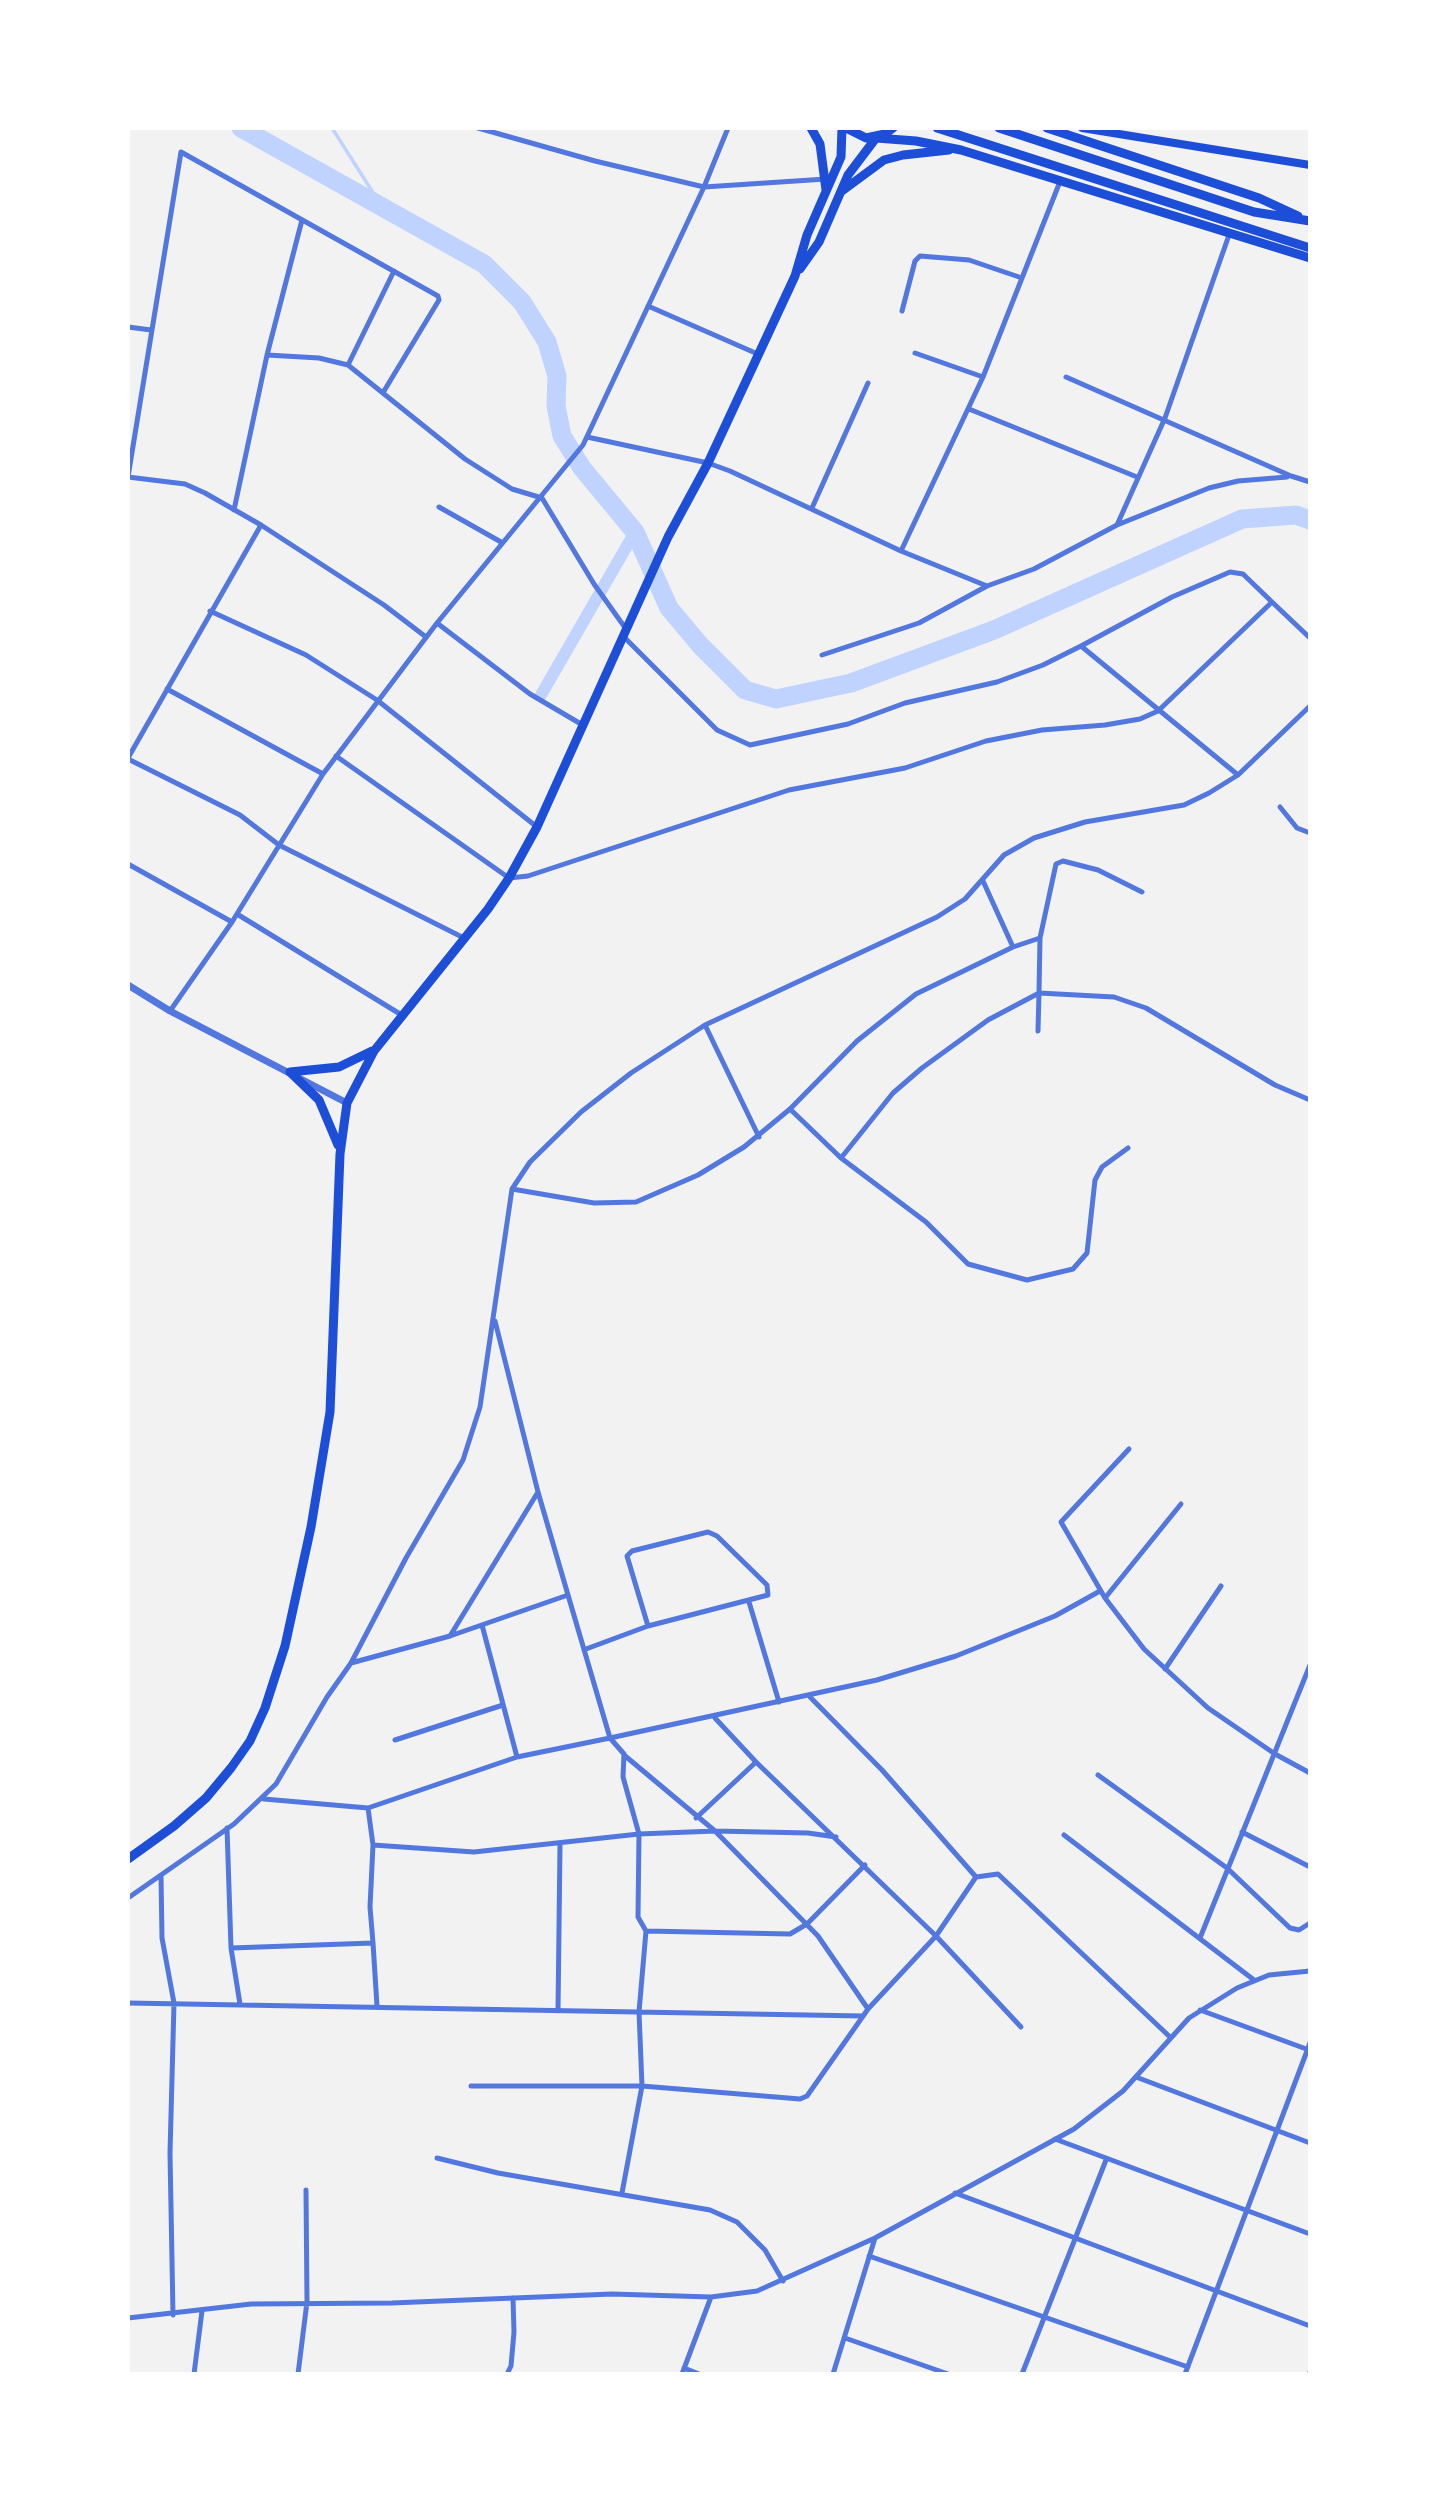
<!DOCTYPE html>
<html>
<head>
<meta charset="utf-8">
<style>
	body { margin:0 }
	#map { position:relative; width:1438px; height:2502px; overflow:hidden; background:#f2f2f2; font-family:Arial,sans-serif }
	canvas { display:block }
	.frame { position:absolute; inset:0; border:130px solid #fff; pointer-events:none }
</style>
</head>
<body>
<div id="map">
<canvas width="1438" height="2502"></canvas>
<div class="frame"></div>
</div>
<script>
const ctx = document.querySelector('canvas').getContext('2d');
ctx.lineJoin = 'round';
const toPath = rows => new Path2D(rows.map(r => 'M' + r).join(''));
function strokePath(path, color, width, dash) { ctx.strokeStyle = color; ctx.lineWidth = width; ctx.lineCap = dash ? 'butt' : 'round'; ctx.setLineDash(dash || []); ctx.stroke(path); }
strokePath(toPath([
	[332,128,379,202]
]), '#bfd3fe', 3.5);
strokePath(toPath([
	[541,695,635,532]
]), '#bfd3fe', 12);
strokePath(toPath([
	[241,128,484,264,522,302,547,342,557,376,556,406,562,436,582,468,635,532,669,608,700,645,745,690,776,699,851,683,994,630,1242,519,1296,515,1310,520]
]), '#bfd3fe', 19);
strokePath(toPath([
	[478,128,595,161,704,187,826,179],
	[648,306,760,355],
	[902,311,915,261,920,256,969,260,1022,278],
	[128,327,151,330],
	[915,353,983,377],
	[267,355,319,358,348,365,465,459,512,489,542,498,594,584,626,629],
	[348,365,394,271],
	[1066,377,1291,476,1310,482],
	[384,391,439,300,438,296,181,152,128,477,185,484,205,493,261,525,384,605,426,637],
	[969,409,1137,477],
	[587,437,708,463,730,471,901,551,987,586],
	[439,507,501,542],
	[812,508,868,383],
	[234,510,267,355,302,220],
	[1117,525,1209,488,1238,481,1287,477],
	[901,551,983,377,1061,179],
	[210,611,306,655,377,700,537,827],
	[437,623,530,694,581,724],
	[623,636,717,730,750,745,848,724,905,703,997,682,1043,665,1081,646],
	[822,655,919,623,987,586,1034,569,1117,525,1165,418,1229,235],
	[167,689,323,774],
	[336,756,509,878,528,876,789,790,905,768,986,741,1042,730,1105,725,1140,719,1158,711,1272,602,1310,638],
	[128,758,261,525],
	[128,759,240,815,279,845,464,938],
	[1238,775,1081,646,1172,597,1230,572,1243,574,1272,602],
	[1280,807,1297,828,1310,833],
	[128,864,232,922],
	[1142,892,1098,870,1063,861,1056,864,1040,938,1039,993,1114,997,1146,1008,1275,1085,1310,1100],
	[237,914,400,1014],
	[1013,947,1040,938],
	[170,1011,232,922,323,774,437,623,583,445,704,187,728,128],
	[705,1025,759,1137],
	[790,1109,841,1158,893,1093,922,1068,988,1020,1039,993,1038,1031],
	[841,1158,926,1222,968,1264,1027,1280,1073,1269,1087,1253,1095,1180,1102,1167,1128,1148],
	[512,1189,594,1203,636,1202,698,1175,744,1147,790,1109,857,1041,916,994,1013,947,983,881],
	[1129,1449,1061,1522,1105,1598,1144,1649,1208,1708,1275,1754,1310,1773],
	[1105,1598,1181,1504],
	[749,1602,779,1702],
	[482,1625,517,1757],
	[450,1636,538,1492],
	[586,1649,648,1626,768,1595,767,1585,717,1536,708,1532,632,1551,627,1556,648,1626],
	[351,1663,450,1636,568,1595,538,1492,495,1321],
	[1165,1669,1221,1586],
	[810,1697,882,1770,976,1877,998,1874,1170,2037],
	[715,1718,756,1762,936,1936,1021,2027],
	[395,1740,503,1705],
	[624,1755,715,1831,818,1936,868,2009],
	[1098,1775,1227,1868,1290,1928,1299,1930,1310,1923],
	[264,1799,368,1808,517,1757,610,1738,568,1595],
	[368,1808,373,1845,370,1907,373,1943],
	[696,1818,756,1762],
	[227,1828,231,1948,240,2004],
	[1242,1832,1310,1867],
	[1064,1835,1254,1980],
	[373,1845,474,1852,639,1834,715,1831,808,1833,836,1837],
	[161,1875,162,1938,174,2003,170,2153,173,2315],
	[128,1898,234,1824,276,1784,327,1697,351,1663,406,1558,463,1460,480,1407,512,1189,530,1162,581,1112,631,1073,705,1025,937,917,965,899,1004,855,1034,838,1085,822,1184,805,1209,793,1238,775,1310,706],
	[646,1931,790,1934,807,1924,865,1865],
	[1200,1938,1310,1665],
	[231,1948,373,1943,377,2006],
	[128,2003,863,2016],
	[1200,2010,1309,2050],
	[558,2011,560,1845],
	[1136,2077,1310,2143],
	[471,2086,642,2086,800,2099,807,2096,868,2009,936,1936,976,1877],
	[1055,2139,1310,2234],
	[437,2158,498,2173,710,2210,737,2222,765,2250,783,2281],
	[622,2193,642,2086,639,2012,646,1931,638,1917,639,1834,623,1777,624,1754,610,1738,877,1680,956,1656,1055,1616,1100,1591],
	[955,2193,1310,2326],
	[869,2256,1188,2367],
	[128,2318,251,2304,392,2303,612,2294,711,2297,757,2291,875,2238,1074,2129,1123,2091,1189,2018,1237,1988,1269,1975,1310,1971],
	[845,2338,948,2374],
	[684,2368,699,2374],
	[194,2374,202,2311],
	[298,2374,307,2302,306,2190],
	[507,2374,511,2366,514,2332,513,2298],
	[682,2374,711,2297],
	[833,2374,875,2238],
	[1022,2374,1106,2160],
	[1185,2374,1310,2043],
	[1309,2374,1310,2372]
]), '#5277de', 5);
strokePath(toPath([
	[128,985,170,1011,347,1103]
]), '#5277de', 7);
strokePath(toPath([
	[1082,128,1310,165]
]), '#1d4ed8', 8);
strokePath(toPath([
	[811,128,820,144,826,190],
	[846,128,866,138,885,134,893,128],
	[937,128,1310,248],
	[999,128,1254,212,1310,221],
	[1047,128,1259,198,1298,216],
	[876,138,916,141,961,150,1310,258],
	[842,191,884,160,903,155,949,150],
	[800,269,819,242,848,175,876,138],
	[290,1072,319,1100,338,1145],
	[290,1072,339,1067,372,1051],
	[128,1859,174,1826,206,1798,231,1768,250,1741,265,1708,285,1646,311,1527,330,1412,340,1154,347,1103,374,1051,488,909,509,878,537,827,668,537,708,463,795,276,807,235,841,157,842,128]
]), '#1d4ed8', 9);
</script>
</body>
</html>
